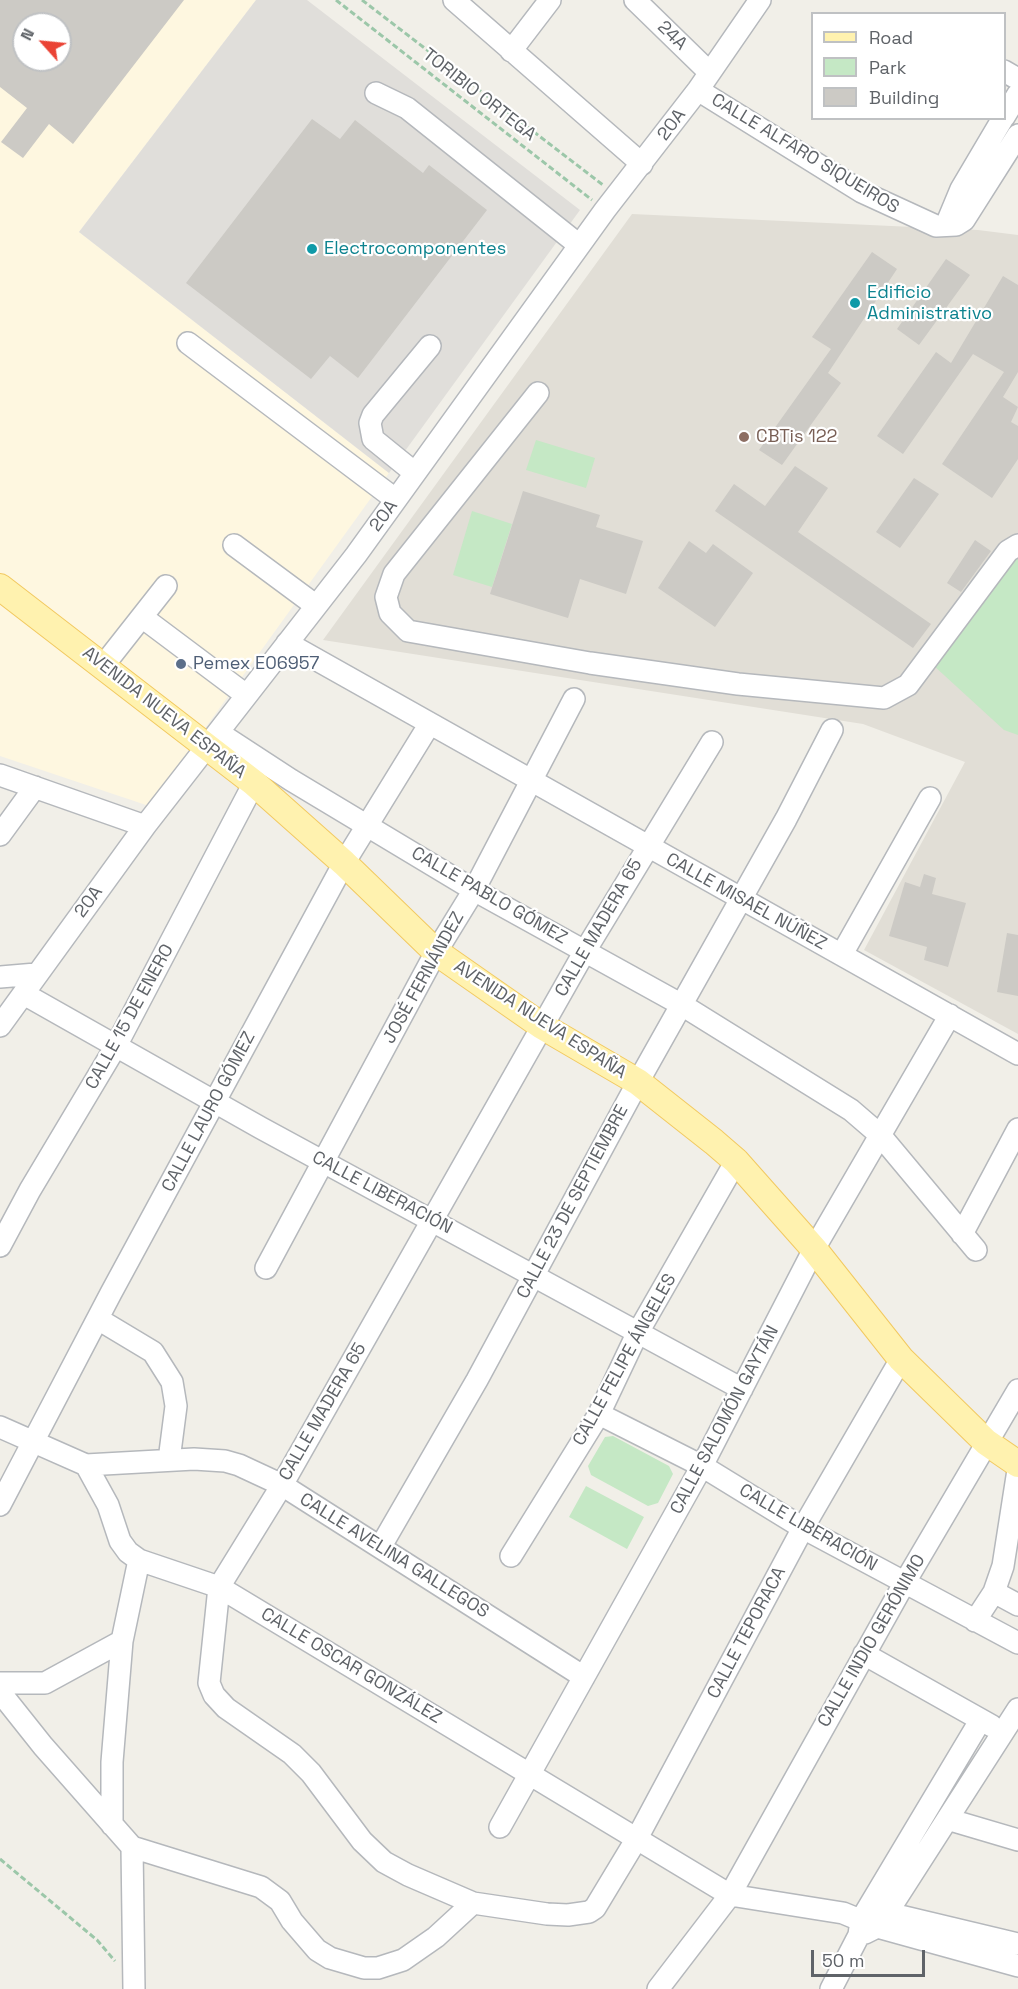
<!DOCTYPE html>
<html>
<head>
<meta charset="utf-8">
<style>
	body { margin:0 }
	#map { position:relative; width:1018px; height:1989px; overflow:hidden; background:#f1efe8; font-family:"Space Grotesk",sans-serif }
	canvas { display:block }
	.legend { position:absolute; left:811px; top:12px; width:195px; height:108px; box-sizing:border-box; background:#fff; border:2px solid #bfc1c3; margin:0; padding:8px 10px; list-style:none; font-size:18px; color:#5f6368 }
	.legend li { display:flex; align-items:center; gap:12px; height:30px }
	.legend b { width:30px; border:2px solid #bfc1c3 }
	.north { position:absolute; left:12px; top:12px; width:60px; height:60px; box-sizing:border-box; background:#fff; border:2px solid #bfc1c3; border-radius:50%; rotate:297deg; font-size:16px; font-weight:700; line-height:24px; text-align:center; color:#5f6368 }
	.north::after { content:''; display:block; margin:auto; width:21px; height:27px; background:#ea4335; clip-path:polygon(50% 0,100% 100%,50% 72%,0 100%) }
	.scale { position:absolute; left:811px; top:1950px; width:114px; height:27px; box-sizing:border-box; border:3px solid #5f6368; border-top:0; padding-left:8px; font-size:18px; line-height:21px; white-space:nowrap; color:#5f6368; -webkit-text-stroke:4px #fff; paint-order:stroke }
</style>
</head>
<body>
<div id="map">
<canvas width="1018" height="1989"></canvas>
<ul class="legend">
<li><b style="height:8px;background:#fff2af"></b>Road</li>
<li><b style="height:16px;background:#c5e8c5"></b>Park</li>
<li><b style="height:16px;background:#cccac5"></b>Building</li>
</ul>
<div class="north">N</div>
<div class="scale">50 m</div>
</div>
<script>
const ctx = document.querySelector('canvas').getContext('2d');
ctx.lineJoin = 'round';
function paint(path, color) { ctx.fillStyle = color; ctx.fill(path, 'evenodd'); }
const toPath = rows => new Path2D(rows.map(r => 'M' + r).join(''));
function strokePath(path, color, width, dash) { ctx.strokeStyle = color; ctx.lineWidth = width; ctx.lineCap = dash ? 'butt' : 'round'; ctx.setLineDash(dash || []); ctx.stroke(path); }
function label(font, color, halo, rows, align = 'center') {
  ctx.font = font + ' "Space Grotesk",sans-serif'; ctx.lineWidth = 4.5; ctx.setLineDash([]); ctx.textBaseline = 'middle'; ctx.strokeStyle = halo; ctx.fillStyle = color; for (const [text, x, y, turn = 0] of rows) {
    ctx.save(); ctx.translate(x, y); ctx.rotate((+turn || 0) * Math.PI / 180); ctx.textAlign = isNaN(turn) ? turn : align; if (halo) ctx.strokeText(text, 0, 0); ctx.fillText(text, 0, 0); ctx.restore();
  }
}
paint(toPath([
	[0,0,256,0,79,232,389,473,149,806,0,756],
	[24,24,60,24,60,60,24,60]
]), '#fef7e0');
paint(toPath([
	[256,0,307,0,580,210,389,473,79,232]
]), '#e0deda');
paint(toPath([
	[632,214,978,230,1018,235,1018,1034,864,950,965,762,863,724,323,640]
]), '#e1ded6');
paint(toPath([
	[536,440,595,458,586,488,526,470],
	[472,511,512,524,492,587,453,575],
	[1018,546,1018,735,1004,730,933,665],
	[613,1436,669,1466,673,1474,658,1503,648,1506,591,1475,588,1466,605,1437],
	[586,1486,644,1517,627,1549,569,1517]
]), '#c5e8c5');
paint(toPath([
	[0,0,184,0,73,144,49,124,23,158,1,142,27,108,0,87],
	[24,24,60,24,60,60,24,60],
	[312,119,340,139,355,120,423,173,429,165,487,210,358,378,330,356,311,379,186,283],
	[872,252,897,269,828,373,841,383,782,465,759,450,831,349,812,337],
	[946,259,970,275,919,345,897,329],
	[1003,276,1018,285,1018,372,1003,397,1018,407,1011,422,1018,426,1018,459,992,498,942,464,1004,372,973,354,903,454,877,436,936,352,951,363],
	[795,466,828,488,798,532,931,624,913,648,715,511,734,484,765,506],
	[914,478,939,494,900,548,876,532],
	[523,491,600,515,596,527,643,541,626,594,580,579,568,618,490,594],
	[975,540,991,551,961,592,947,583],
	[689,541,706,553,713,544,753,573,715,627,658,588],
	[924,874,936,878,932,894,966,903,948,967,924,960,927,947,889,936,905,882,920,887],
	[1007,933,1018,935,1018,996,997,992]
]), '#cccac5');
const minor = toPath([
	[454,0,642,164],
	[635,0,709,72],
	[511,51,550,0],
	[1004,71,1018,79],
	[698,90,862,192,936,226,956,225,964,220,1018,135],
	[376,93,407,108,579,245],
	[1004,117,1018,94],
	[946,225,961,189,1003,118],
	[188,343,395,499],
	[538,393,394,574,386,597,390,613,408,631,590,663,738,684,884,698,908,685,1008,551,1018,545],
	[415,473,373,439,370,423,373,415,430,346],
	[234,545,315,605],
	[142,617,246,695],
	[287,643,1018,1054],
	[103,666,166,586],
	[219,733,291,780,474,890,682,1005,851,1110,880,1135,976,1250],
	[712,742,585,951,282,1485,219,1587,209,1683,214,1695,226,1708,292,1754,311,1773,362,1841,384,1862,408,1875,473,1903,547,1914,568,1915,589,1912,595,1908,636,1840,803,1528,901,1359],
	[0,775,145,826],
	[0,835,35,787],
	[842,954,930,798],
	[0,977,36,974],
	[24,994,261,1128,742,1389],
	[0,1026,145,826,356,555,605,210,698,90,760,0],
	[962,1234,1018,1129],
	[0,1246,30,1190,116,1046,254,783],
	[266,1268,436,952,474,890,574,699],
	[98,1319,153,1352,172,1382,176,1406,169,1460],
	[599,1414,702,1466,803,1528,1018,1643],
	[0,1427,86,1465,108,1505,120,1541,128,1552,139,1560,219,1587,730,1895,843,1913,877,1927,1018,1966],
	[86,1465,194,1459,225,1461,239,1465,282,1485,584,1677],
	[0,1505,111,1293,344,863,429,725],
	[381,1546,477,1380,638,1082,786,819,832,730],
	[511,1556,599,1414,637,1334,736,1161],
	[994,1592,1018,1605],
	[975,1621,994,1592,1003,1566,1018,1470],
	[864,1654,992,1726],
	[0,1683,45,1683,122,1641],
	[0,1692,43,1746,132,1847,261,1887,280,1901,292,1921,317,1950,330,1958,364,1968,378,1968,403,1960,436,1937,473,1903],
	[947,1819,1018,1840],
	[112,1825,112,1762,122,1641,139,1560],
	[500,1827,702,1466,814,1249,950,1015],
	[132,1847,134,1989],
	[875,1910,1018,1944],
	[865,1933,877,1927,887,1913,1018,1709],
	[658,1989,730,1895,905,1582,1018,1390],
	[831,1989,859,1935,861,1920,980,1721]
]);
const major = toPath([
	[0,587,254,783,344,863,436,952,542,1026,638,1082,714,1142,736,1161,814,1249,901,1359,986,1442,1018,1464]
]);
strokePath(minor, '#b5b8bc', 24);
strokePath(major, '#f2c960', 28);
strokePath(toPath([
	[336,0,592,200],
	[362,0,603,185],
	[0,1859,97,1940,115,1961]
]), '#9cc7a9', 3, [6, 3]);
strokePath(minor, '#fff', 21);
strokePath(major, '#fff2af', 26);
for (const [x, y, r, color] of [
	[312,249,6,"#0f9aa8"],
	[855,303,6,"#0f9aa8"],
	[744,437,6,"#8d6e63"],
	[181,664,6,"#5c6f8a"]
]) { const dot = new Path2D(); dot.arc(x, y, r, 0, 2 * Math.PI); ctx.fillStyle = color; ctx.fill(dot); strokePath(dot, '#fff', 2); }
label('18px', '#5f6368', '#fff', [
	["24A",672,36,44],
	["TORIBIO ORTEGA",479,95,38],
	["20A",672,125,-53],
	["CALLE ALFARO SIQUEIROS",805,154,31],
	["20A",384,516,-54],
	["AVENIDA NUEVA ESPAÑA",164,713,38],
	["CALLE PABLO GÓMEZ",489,896,30],
	["20A",89,902,-54],
	["CALLE MISAEL NÚÑEZ",746,902,29],
	["CALLE MADERA 65",599,928,-60],
	["JOSÉ FERNÁNDEZ",424,978,-61],
	["CALLE 15 DE ENERO",130,1017,-61],
	["AVENIDA NUEVA ESPAÑA",540,1020,33],
	["CALLE LAURO GÓMEZ",209,1112,-62],
	["CALLE LIBERACIÓN",382,1193,28],
	["CALLE 23 DE SEPTIEMBRE",573,1202,-62],
	["CALLE FELIPE ÁNGELES",625,1360,-61],
	["CALLE MADERA 65",323,1412,-60],
	["CALLE SALOMÓN GAYTÁN",725,1420,-62],
	["CALLE LIBERACIÓN",808,1528,30],
	["CALLE AVELINA GALLEGOS",394,1556,32],
	["CALLE TEPORACA",747,1633,-62],
	["CALLE INDIO GERÓNIMO",872,1641,-60],
	["CALLE OSCAR GONZÁLEZ",351,1666,31]
]);
label('18px', '#0d838f', '#fff', [
	["Electrocomponentes",324,249],
	["Edificio",867,293],
	["Administrativo",867,314]
], 'left');
label('18px', '#785e54', '#fff', [
	["CBTis 122",756,437]
], 'left');
label('18px', '#4e5e75', '#fff', [
	["Pemex E06957",193,664]
], 'left');
</script>
</body>
</html>
